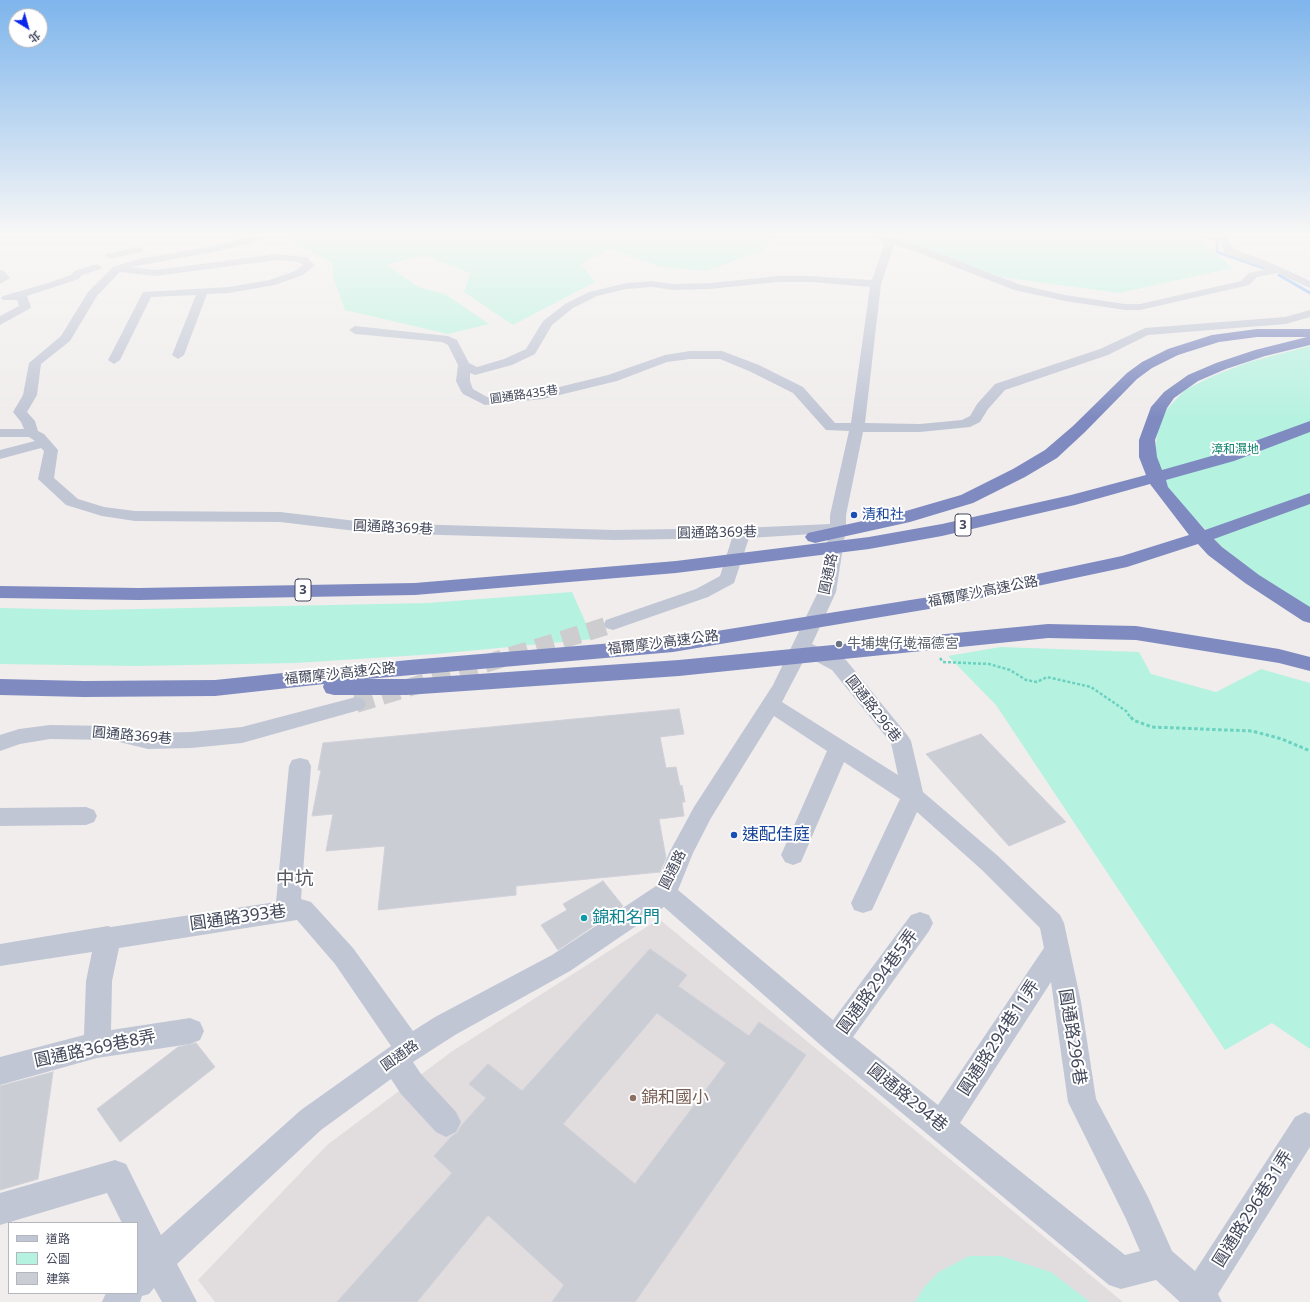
<!DOCTYPE html>
<html>
<head>
<meta charset="utf-8">
<style>
	body { margin:0 }
	#map { position:relative; width:1310px; height:1302px; overflow:hidden; background:#f0edec; font-family:"Noto Sans","Noto Sans TC",sans-serif }
	canvas { display:block }
	.legend { position:absolute; left:8px; top:1222px; width:130px; height:72px; box-sizing:border-box; background:#fff; border:1px solid #b4b6bd; margin:0; padding:5px 7px; list-style:none; font-size:12px; color:#43485b }
	.legend li { display:flex; align-items:center; gap:8px; height:20px }
	.legend b { width:20px; border:1px solid #b4b6bd }
	.north { position:absolute; left:8px; top:8px; width:40px; height:40px; box-sizing:border-box; background:#fff; border:1px solid #b4b6bd; border-radius:50%; rotate:143deg; font-size:11px; font-weight:700; line-height:16px; text-align:center; color:#43485b }
	.north::after { content:''; display:block; margin:auto; width:14px; height:18px; background:#0a26ec; clip-path:polygon(50% 0,100% 100%,50% 72%,0 100%) }
</style>
</head>
<body>
<div id="map">
<canvas width="1310" height="1302"></canvas>
<ul class="legend">
<li><b style="height:5px;background:#c1c6d5"></b>道路</li>
<li><b style="height:11px;background:#b6f2e0"></b>公園</li>
<li><b style="height:11px;background:#cbcdd5"></b>建築</li>
</ul>
<div class="north">北</div>
</div>
<script>
const ctx = document.querySelector('canvas').getContext('2d');
ctx.lineJoin = 'round';
function paint(path, color) { ctx.fillStyle = color; ctx.fill(path, 'evenodd'); }
const toPath = rows => new Path2D(rows.map(r => 'M' + r).join(''));
function strokePath(path, color, width, dash) { ctx.strokeStyle = color; ctx.lineWidth = width; ctx.lineCap = dash ? 'butt' : 'round'; ctx.setLineDash(dash || []); ctx.stroke(path); }
function label(font, color, halo, rows, align = 'center') {
  ctx.font = font + ' "Noto Sans","Noto Sans TC",sans-serif'; ctx.lineWidth = 4; ctx.setLineDash([]); ctx.textBaseline = 'middle'; ctx.strokeStyle = halo; ctx.fillStyle = color; for (const [text, x, y, turn = 0] of rows) {
    ctx.save(); ctx.translate(x, y); ctx.rotate((+turn || 0) * Math.PI / 180); ctx.textAlign = isNaN(turn) ? turn : align; if (halo) ctx.strokeText(text, 0, 0); ctx.fillText(text, 0, 0); ctx.restore();
  }
}
paint(toPath([
	[659,919,1123,1302,215,1302,198,1280,327,1145,451,1052]
]), '#e1ddde');
paint(toPath([
	[276,236,772,236,764,251,705,271,662,267,608,249,581,264,595,282,513,325,464,292,470,273,424,255,386,265,419,287,445,294,489,324,448,334,345,310,333,277,332,263,286,239],
	[896,236,1196,236,1233,268,1119,293,1001,277,901,240],
	[1310,346,1310,608,1263,580,1219,544,1171,493,1160,471,1155,451,1158,429,1167,409,1185,390,1213,376,1249,362],
	[572,592,593,639,436,654,295,663,136,666,0,664,0,608,92,610,428,603],
	[1001,647,1139,652,1151,674,1216,692,1261,669,1310,683,1310,1049,1272,1023,1225,1050,996,705,948,656],
	[969,1256,1001,1256,1051,1272,1090,1302,915,1302,924,1287,939,1272]
]), '#b6f2e0');
strokePath(toPath([
	[1202,236,1217,240,1217,252,1264,268],
	[1279,275,1310,293]
]), '#7fb6f3', 3);
const building = toPath([
	[679,709,684,734,660,737,666,768,676,767,680,786,682,785,685,802,682,802,684,816,659,819,666,858,660,872,516,886,516,895,378,910,385,846,326,851,333,814,312,816,321,770,318,770,323,743,679,709],
	[981,734,1066,822,1009,846,926,754,981,734],
	[603,881,623,906,558,950,541,925,567,910,563,904,603,881],
	[650,949,687,975,678,986,749,1036,759,1022,806,1055,635,1302,552,1302,564,1285,488,1215,417,1302,337,1302,452,1173,434,1156,452,1136,457,1133,461,1126,486,1098,469,1084,488,1064,522,1091,650,949],
	[657,1013,726,1063,635,1184,563,1124,657,1013],
	[196,1043,215,1067,120,1142,97,1109,178,1047,196,1043],
	[53,1072,38,1179,0,1190,0,1086,53,1072]
]);
paint(building, '#cbcdd5');
strokePath(building, '#d0d0d9', 1);
strokePath(toPath([
	[356,704,613,624]
]), '#cdcccf', 18, [18, 9]);
strokePath(toPath([
	[940,658,943,662,989,664,1010,670,1026,680,1037,682,1047,677,1091,687,1126,711,1131,718]
]), '#6bd2c0', 2.5, [3, 2]);
strokePath(toPath([
	[1131,717,1133,720,1152,727,1252,731,1282,739,1310,751]
]), '#6bd2c0', 3, [3.5, 2.5]);
paint(toPath([
	[250,236,265,237,263,239,219,251,132,267,155,270,277,254,306,257,315,265,303,275,275,285,229,293,207,294,184,355,178,359,172,355,196,295,151,297,120,360,114,364,108,360,143,292,229,287,269,280,295,271,303,265,299,262,277,260,155,276,120,272,97,296,70,341,41,364,37,395,27,412,35,421,38,431,44,434,58,450,54,478,78,499,104,507,135,511,280,512,373,523,614,530,742,528,830,524,830,515,849,431,826,430,793,393,749,371,720,359,690,359,667,362,617,381,543,399,485,405,463,394,461,391,456,381,458,365,448,345,442,342,355,334,349,330,355,326,448,336,457,340,469,363,477,367,504,359,526,349,543,321,565,304,589,292,626,283,652,281,673,284,710,283,778,276,810,276,872,280,884,245,878,236,888,236,925,248,1021,285,1065,295,1125,304,1140,304,1241,281,1249,273,1267,269,1224,253,1221,242,1210,238,1208,236,1222,236,1229,238,1233,249,1267,261,1310,281,1310,288,1277,273,1257,277,1249,285,1245,286,1140,310,1125,310,1065,301,1014,290,917,252,894,245,881,284,865,423,920,424,962,420,970,416,977,404,995,384,1100,349,1145,328,1285,317,1310,310,1310,317,1286,324,1148,335,1108,355,1005,390,988,409,980,422,970,427,920,432,863,432,846,515,846,528,836,592,812,644,846,660,908,736,911,741,923,792,998,856,1060,915,1064,923,1081,1002,1096,1099,1148,1197,1172,1251,1195,1271,1295,1117,1305,1112,1310,1114,1310,1147,1218,1294,1222,1302,1180,1302,1156,1280,1121,1289,1109,1285,825,1049,664,907,570,971,455,1035,413,1062,421,1074,456,1112,461,1122,456,1132,446,1137,436,1132,401,1094,391,1079,321,1130,177,1264,197,1302,162,1302,154,1288,149,1294,142,1296,140,1302,102,1302,106,1293,137,1293,137,1223,122,1223,107,1193,0,1225,0,1193,115,1160,126,1164,161,1235,301,1110,391,1046,335,964,297,920,119,948,112,981,111,1030,190,1018,200,1022,204,1031,200,1040,190,1044,97,1058,0,1085,0,1057,84,1035,86,981,92,952,0,966,0,944,108,926,111,927,276,902,289,766,292,760,300,758,308,760,311,766,301,899,311,902,353,948,413,1031,435,1017,552,955,656,886,669,853,694,807,773,685,818,592,829,533,749,538,734,583,708,597,613,630,606,628,604,624,606,620,696,589,720,576,732,538,614,540,373,533,280,522,135,521,102,516,66,505,38,479,44,451,41,448,0,459,0,450,35,441,29,437,0,437,0,429,24,429,21,422,13,412,23,395,29,363,61,336,88,292,113,267,138,259,218,245,250,236],
	[778,282,810,282,870,287,851,423,835,423,803,387,759,365,722,351,690,351,665,355,608,375,543,391,487,397,473,389,470,381,470,373,475,375,512,365,535,354,552,325,573,308,597,296,626,289,652,287,673,290,710,289,778,282],
	[806,656,832,670,891,743,898,775,782,702,806,656],
	[774,716,827,751,781,855,785,862,793,865,801,862,844,762,900,799,851,903,854,910,863,913,872,910,917,812,982,870,1040,928,1044,948,938,1105,853,1037,929,931,933,923,929,915,920,912,911,915,833,1020,678,890,693,853,711,818,774,716],
	[1051,982,1068,1102,1126,1219,1140,1251,1125,1255,960,1123,1051,982],
	[138,247,142,248,143,250,142,252,110,259,105,256,106,254,138,247],
	[97,264,102,267,101,269,82,275,79,279,27,296,31,307,29,309,0,325,0,316,19,306,17,300,3,300,1,298,3,296,45,284,71,275,74,271,97,264],
	[0,270,4,271,10,278,0,284,0,270],
	[356,697,363,699,366,704,363,709,242,743,191,748,148,749,111,740,50,739,20,744,0,751,0,735,19,729,50,725,111,726,148,733,191,732,242,727,356,697],
	[86,807,94,810,97,816,94,822,86,825,0,826,0,808,86,807]
]), '#c1c6d5');
paint(toPath([
	[1257,329,1310,329,1310,345,1265,356,1226,369,1198,381,1174,398,1167,408,1155,440,1157,457,1162,470,1222,453,1310,421,1310,432,1234,461,1166,480,1168,487,1205,530,1310,493,1310,504,1214,539,1222,547,1259,575,1310,607,1310,623,1303,621,1245,583,1208,555,1198,544,1127,567,929,609,673,652,367,679,407,679,679,660,1048,624,1136,626,1279,649,1310,657,1310,671,1279,663,1136,640,1048,638,679,676,407,695,334,695,326,693,323,687,324,684,215,696,84,697,0,695,0,679,84,681,215,680,409,660,673,638,929,597,1122,556,1189,535,1150,484,1075,505,942,536,869,549,676,573,415,595,139,600,0,598,0,586,139,588,415,583,676,561,869,537,942,524,1071,495,1146,475,1139,457,1139,440,1151,407,1164,392,1188,375,1216,363,1255,350,1307,337,1257,337,1219,342,1178,355,1152,368,1137,379,1085,432,1057,458,1025,477,973,503,910,522,815,543,808,541,805,537,808,533,899,513,961,495,1013,469,1045,450,1073,426,1127,373,1142,362,1168,349,1212,335,1257,329]
]), '#7f8bc0');
const sky = ctx.createLinearGradient(0, 0, 0, 418);
sky.addColorStop(0, '#7eb5ec');
sky.addColorStop(0.56, '#f8f7f6');
sky.addColorStop(1, '#f8f7f600');
ctx.fillStyle = sky;
ctx.fillRect(0, 0, 1310, 418);
for (const [x, y, r, color] of [
	[854,515,4,"#1a4fb4"],
	[839,644,4,"#6b7280"],
	[734,835,4,"#1a4fb4"],
	[584,918,4,"#0f9aa8"],
	[633,1098,4,"#8d6e63"]
]) { const dot = new Path2D(); dot.arc(x, y, r, 0, 2 * Math.PI); ctx.fillStyle = color; ctx.fill(dot); strokePath(dot, '#fff', 1.5); }
label('12px', '#43485b', '#fff', [
	["圓通路435巷",524,395,-8]
]);
label('12px', '#0f826c', '#fff', [
	["漳和濕地",1235,450]
]);
for (const [x, y, w] of [
	[963,525,16],
	[303,590,16]
]) { const box = new Path2D(); box.roundRect(x - w / 2, y - 11, w, 22, 3); ctx.fillStyle = '#fff'; ctx.fill(box); strokePath(box, '#43485b', 1); }
label('bold 13px', '#43485b', null, [
	["3",963,525],
	["3",303,590]
]);
label('14px', '#164399', '#fff', [
	["清和社",862,515]
], 'left');
label('14px', '#43485b', '#fff', [
	["圓通路369巷",393,528,3],
	["圓通路369巷",717,533,-1],
	["圓通路",829,574,-78],
	["福爾摩沙高速公路",983,592,-11],
	["福爾摩沙高速公路",663,643,-7],
	["福爾摩沙高速公路",340,674,-6],
	["圓通路296巷",873,709,52],
	["圓通路369巷",132,736,5],
	["圓通路",673,870,-64],
	["圓通路",400,1056,-35]
]);
label('14px', '#5b616d', '#fff', [
	["牛埔埤仔墘福德宮",847,644]
], 'left');
label('17px', '#164399', '#fff', [
	["速配佳庭",742,835]
], 'left');
label('17px', '#43485b', '#fff', [
	["圓通路393巷",238,918,-8],
	["圓通路294巷5弄",878,982,-54],
	["圓通路296巷",1072,1037,81],
	["圓通路294巷11弄",999,1038,-57],
	["圓通路369巷8弄",95,1049,-12],
	["圓通路294巷",907,1098,39],
	["圓通路296巷31弄",1253,1209,-58]
]);
label('17px', '#0d838f', '#fff', [
	["錦和名門",592,918]
], 'left');
label('17px', '#785e54', '#fff', [
	["錦和國小",641,1098]
], 'left');
label('19px', '#595a62', '#fff', [
	["中坑",295,880]
]);
</script>
</body>
</html>
